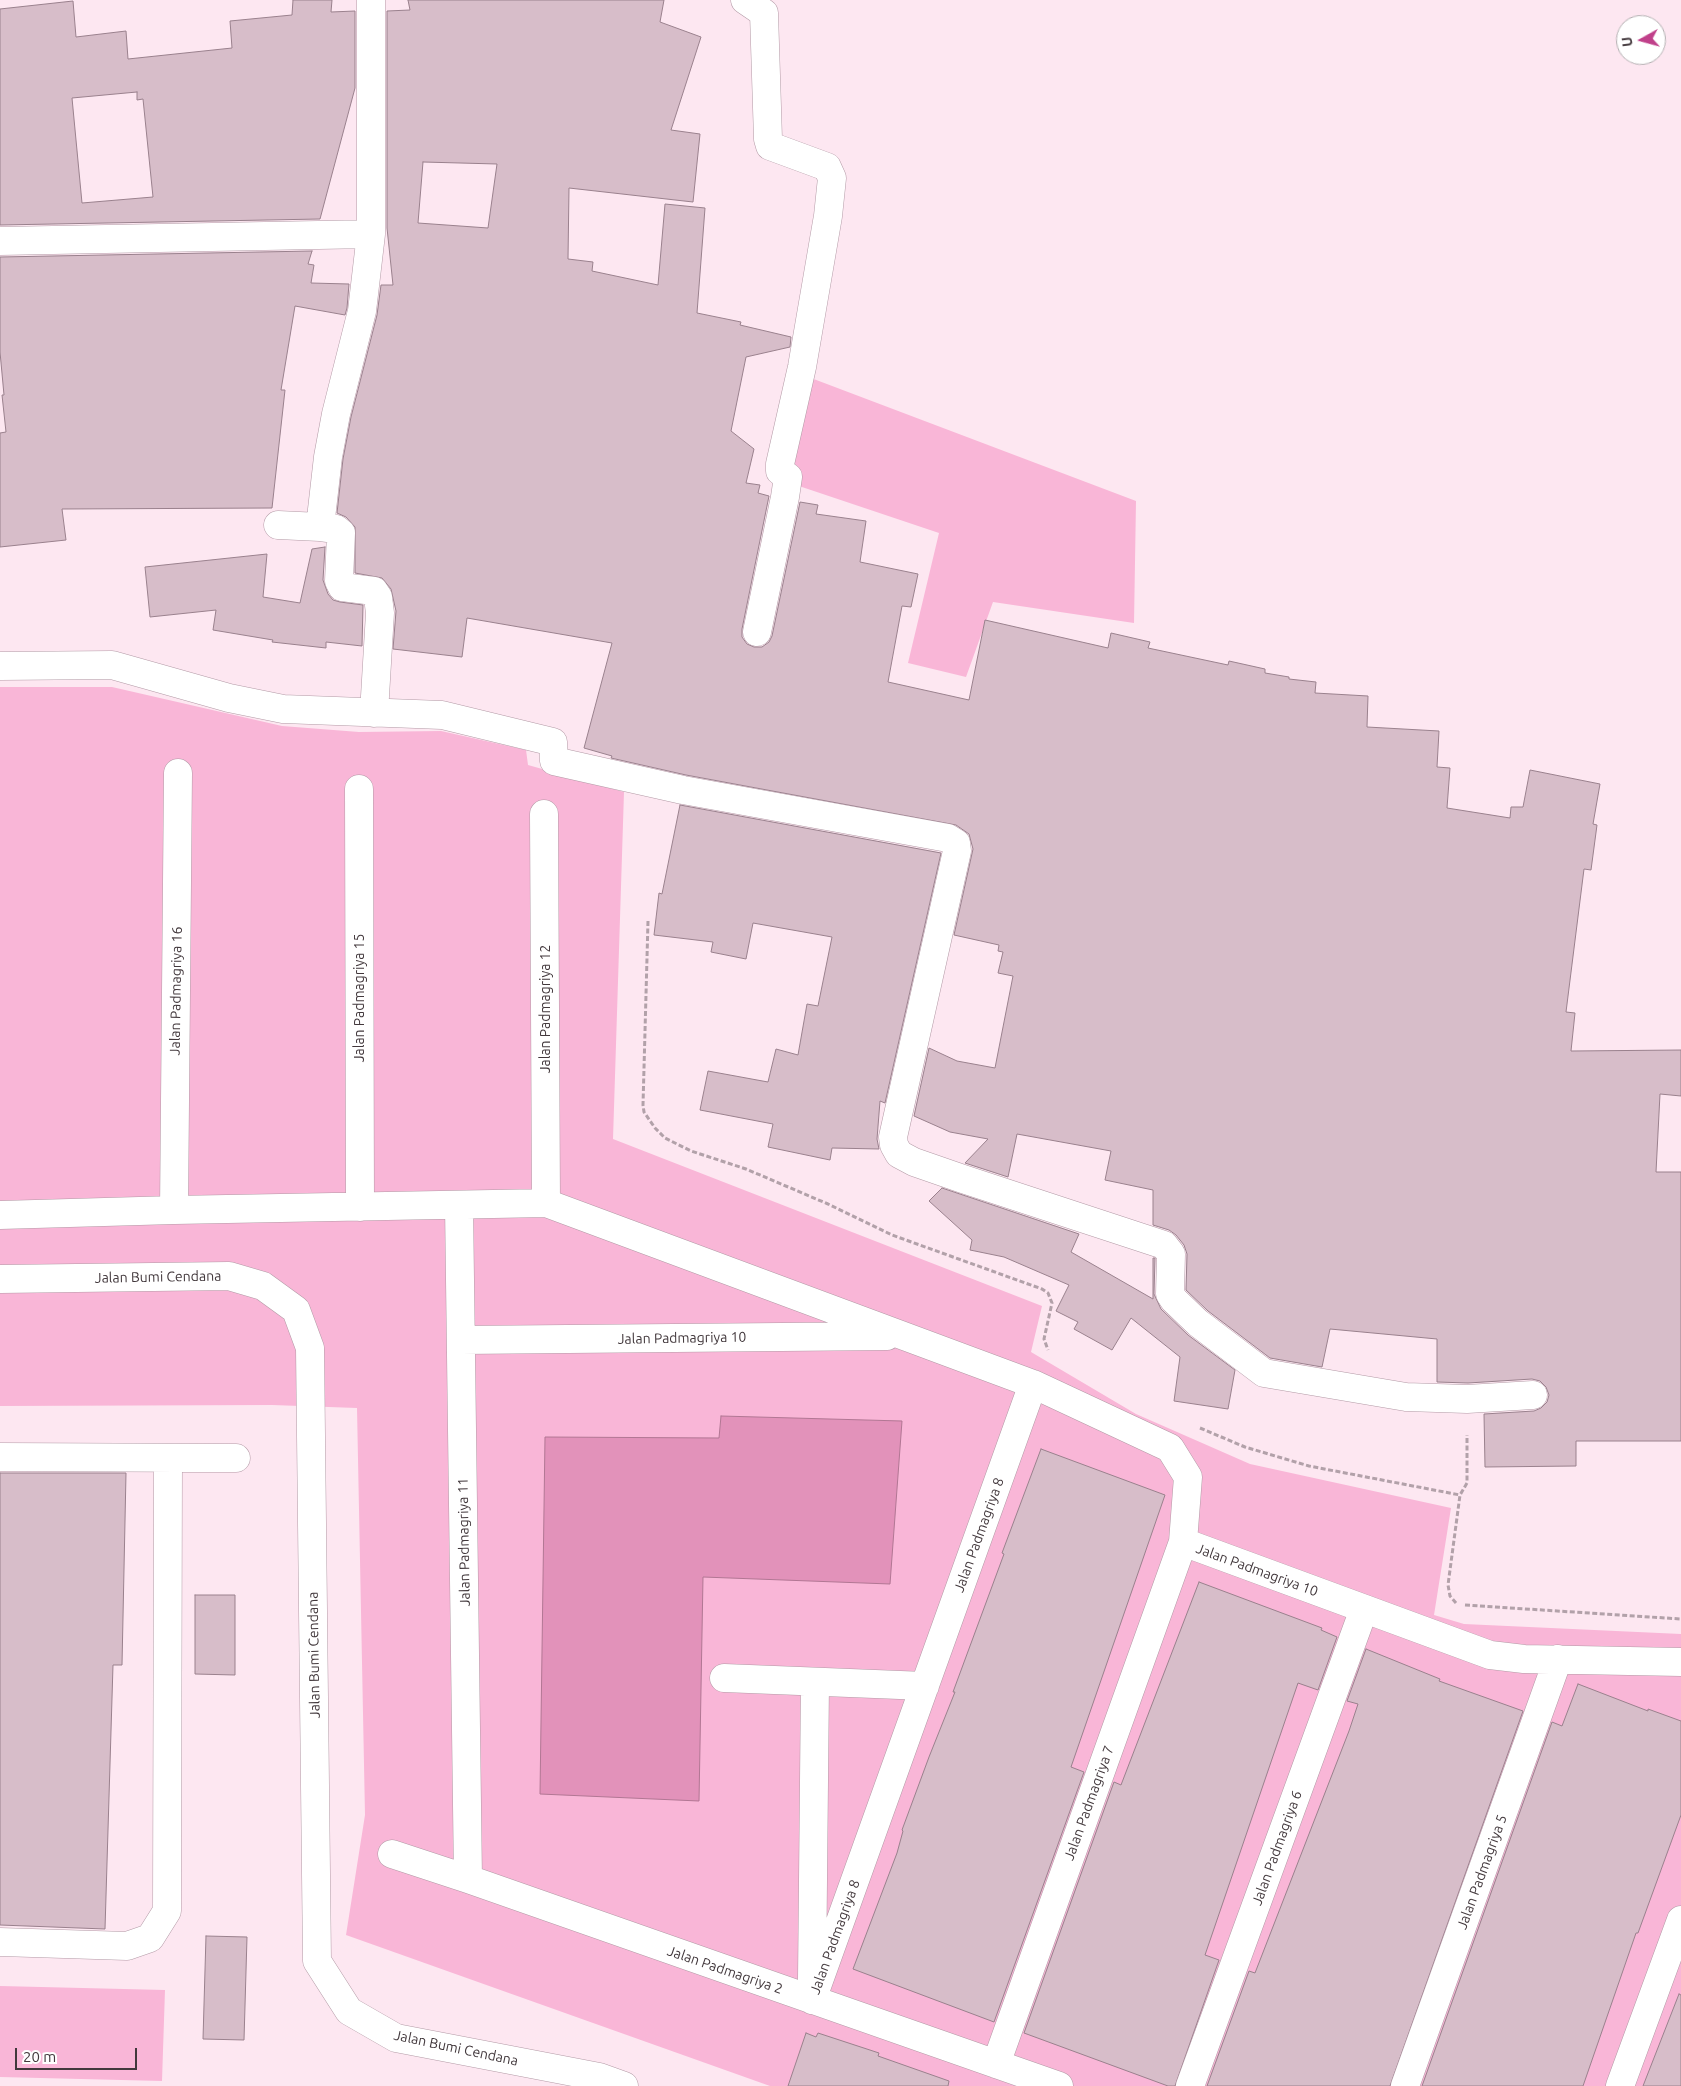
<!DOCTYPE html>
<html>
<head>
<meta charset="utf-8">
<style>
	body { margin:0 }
	#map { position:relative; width:1681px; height:2086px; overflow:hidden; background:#fde7f1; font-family:Ubuntu,sans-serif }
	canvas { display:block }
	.north { position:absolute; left:1616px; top:15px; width:50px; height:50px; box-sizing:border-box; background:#fff; border:1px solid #b3afb1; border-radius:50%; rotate:263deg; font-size:14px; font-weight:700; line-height:20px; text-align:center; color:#42383c }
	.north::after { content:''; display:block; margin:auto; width:18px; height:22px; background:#c0408a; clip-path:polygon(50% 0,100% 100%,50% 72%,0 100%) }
	.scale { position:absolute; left:15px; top:2048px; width:122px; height:22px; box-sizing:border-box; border:2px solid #42383c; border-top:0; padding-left:6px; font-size:15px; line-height:18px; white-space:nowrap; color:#42383c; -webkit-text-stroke:4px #fff; paint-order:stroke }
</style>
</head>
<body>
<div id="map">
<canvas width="1681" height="2086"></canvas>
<div class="north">U</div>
<div class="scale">20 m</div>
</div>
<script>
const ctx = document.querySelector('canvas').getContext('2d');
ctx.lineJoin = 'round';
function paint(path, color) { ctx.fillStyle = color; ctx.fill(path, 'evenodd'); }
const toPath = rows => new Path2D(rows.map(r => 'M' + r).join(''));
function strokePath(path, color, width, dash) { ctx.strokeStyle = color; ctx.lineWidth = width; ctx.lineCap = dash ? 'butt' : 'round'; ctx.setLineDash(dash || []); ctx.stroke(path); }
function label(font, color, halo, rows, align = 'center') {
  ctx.font = font + ' Ubuntu,sans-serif'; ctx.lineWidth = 4.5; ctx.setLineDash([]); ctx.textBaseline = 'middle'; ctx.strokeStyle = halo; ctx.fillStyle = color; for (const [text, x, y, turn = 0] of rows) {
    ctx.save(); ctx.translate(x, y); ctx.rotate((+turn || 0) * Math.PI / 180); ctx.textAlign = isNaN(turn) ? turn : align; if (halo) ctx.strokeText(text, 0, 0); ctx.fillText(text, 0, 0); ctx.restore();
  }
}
paint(toPath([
	[811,378,1136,501,1134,623,993,602,966,677,908,663,939,533,790,483],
	[0,687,112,687,282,726,359,732,441,731,526,750,528,765,624,792,613,1139,1042,1306,1031,1352,1136,1414,1250,1464,1451,1508,1434,1615,1464,1624,1681,1634,1681,2086,770,2086,346,1935,365,1815,357,1408,272,1405,0,1406],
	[0,1986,165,1990,162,2081,0,2077]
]), '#f9b6d7');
const water = toPath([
	[721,1416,902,1421,890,1584,703,1577,699,1801,540,1794,545,1437,719,1438,721,1416]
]);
paint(water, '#e292ba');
strokePath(water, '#b27794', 1);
const building = toPath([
	[293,0,332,0,331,12,355,11,355,88,320,219,0,225,0,9,73,1,76,37,126,31,128,59,232,48,230,21,292,15,293,0],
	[137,92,137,100,143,99,153,197,82,203,72,98,137,92],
	[408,0,664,0,660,22,701,37,671,130,700,134,693,202,569,188,568,259,593,262,592,271,658,285,665,204,705,208,697,313,741,322,740,325,791,337,790,347,746,357,731,431,754,449,746,483,760,485,758,493,769,496,742,629,742,637,747,644,754,647,762,647,769,642,772,636,800,502,818,505,816,514,866,521,860,562,918,574,911,607,902,606,888,682,969,700,985,620,1108,648,1111,633,1150,642,1148,648,1228,665,1229,661,1265,669,1265,673,1289,677,1289,679,1316,682,1315,693,1368,696,1367,727,1439,731,1437,767,1450,768,1447,808,1510,818,1511,807,1523,807,1530,770,1600,784,1593,824,1597,825,1591,870,1584,869,1566,1012,1575,1013,1571,1051,1681,1050,1681,1096,1660,1094,1656,1172,1681,1172,1681,1441,1576,1441,1576,1466,1485,1467,1484,1414,1534,1411,1541,1408,1547,1402,1549,1395,1546,1387,1540,1381,1532,1379,1468,1383,1437,1382,1437,1339,1330,1329,1322,1367,1270,1358,1208,1311,1186,1290,1187,1254,1184,1245,1176,1235,1169,1230,1153,1225,1153,1190,1105,1180,1111,1151,1017,1134,1008,1177,965,1163,988,1139,950,1132,914,1116,929,1048,957,1061,995,1068,1013,976,998,973,1003,952,998,951,999,945,954,935,973,849,969,834,956,825,686,775,611,758,612,756,584,748,612,643,467,618,462,657,393,649,396,611,391,589,382,578,355,573,355,527,346,517,337,513,343,459,351,417,377,315,381,285,393,285,387,228,387,11,410,10,408,0],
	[423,162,497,164,488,228,418,223,423,162],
	[312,251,308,264,314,265,311,283,349,284,347,308,345,315,295,306,281,390,285,390,272,508,62,509,66,540,0,547,0,433,6,432,2,395,4,395,0,352,0,257,312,251],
	[325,547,323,580,328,594,333,600,340,602,363,605,362,646,326,642,326,648,272,642,273,640,213,630,216,610,150,617,145,567,267,554,263,597,300,603,312,549,325,547],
	[680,805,941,853,885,1103,880,1101,877,1139,879,1149,832,1148,830,1160,768,1147,773,1124,700,1110,708,1071,768,1082,776,1049,798,1055,807,1004,818,1006,832,937,753,923,746,959,711,952,713,942,654,935,659,893,662,894,680,805],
	[942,1188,1079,1234,1071,1252,1153,1299,1153,1258,1155,1258,1154,1294,1161,1309,1188,1335,1235,1370,1228,1409,1174,1401,1180,1357,1131,1318,1112,1350,1074,1329,1078,1322,1056,1311,1069,1285,1004,1257,970,1250,972,1240,929,1201,942,1188],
	[1041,1449,1165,1495,1071,1767,1084,1772,994,2022,853,1969,897,1853,903,1831,902,1830,929,1757,955,1692,953,1692,1004,1554,1002,1553,1041,1449],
	[0,1473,126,1473,122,1665,113,1665,105,1929,0,1925,0,1473],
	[1199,1582,1322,1628,1321,1630,1337,1637,1318,1690,1298,1683,1205,1955,1219,1960,1175,2086,1168,2086,1024,2033,1114,1782,1121,1785,1199,1582],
	[195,1595,235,1595,235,1675,195,1674,195,1595],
	[1366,1649,1440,1679,1439,1681,1523,1711,1390,2086,1207,2086,1249,1971,1255,1973,1349,1731,1358,1704,1347,1701,1366,1649],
	[1578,1684,1648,1711,1648,1709,1681,1721,1681,1815,1638,1933,1636,1933,1583,2086,1422,2086,1552,1722,1562,1726,1578,1684],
	[206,1936,247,1937,244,2040,203,2039,206,1936],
	[1679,1994,1681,1995,1681,2086,1643,2086,1679,1994],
	[806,2033,816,2037,818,2033,879,2053,878,2056,949,2081,948,2086,788,2086,806,2033]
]);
paint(building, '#d7bdc9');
strokePath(building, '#9a818d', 1);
const minor = toPath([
	[371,0,371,234,362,311,336,414,328,457,320,527,336,529,341,533,339,581,342,587,374,591,378,597,380,613,374,713],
	[745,0,764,13,768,139,770,146,827,167,832,178,828,216,802,367,780,464,780,471,788,477,785,497,757,632],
	[0,241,371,234],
	[278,525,320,527],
	[0,666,112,665,229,698,283,709,442,715,553,742,554,761,683,790,948,838,956,843,957,851,893,1137,894,1145,899,1154,914,1162,963,1179,1164,1245,1171,1254,1170,1294,1174,1300,1198,1323,1264,1373,1406,1397,1467,1399,1533,1395],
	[359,789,360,1207],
	[544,814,546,1203],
	[459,1205,468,1879],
	[174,1210,178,773],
	[0,1215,174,1210,546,1203,1033,1384,1170,1448,1188,1477,1183,1542,1490,1655,1524,1659,1681,1662],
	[0,1279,229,1276,263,1286,296,1310,310,1348,317,1961,349,2011,396,2038,599,2077,624,2086],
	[461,1340,887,1336],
	[0,1457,236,1458],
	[724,1678,925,1686],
	[392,1854,468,1879,1059,2086],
	[0,1942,127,1946,150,1938,167,1911,168,1458],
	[812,1979,815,1682],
	[812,2000,1033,1384],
	[996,2064,1183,1542],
	[1190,2086,1364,1609],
	[1405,2086,1558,1659],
	[1620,2086,1681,1920]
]);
strokePath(minor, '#b39aa6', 29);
strokePath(toPath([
	[648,921,643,1105,644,1112,655,1128,665,1138,691,1151,746,1169,828,1204,892,1235,1042,1289,1048,1293,1052,1303,1044,1339,1048,1350],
	[1200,1428,1245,1447,1309,1466,1460,1495],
	[1456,1603,1450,1596,1448,1585,1460,1495,1467,1483,1467,1435],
	[1465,1605,1681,1619]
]), '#b2a1a9', 3, [5, 2.5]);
strokePath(minor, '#fff', 28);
label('14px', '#42383c', '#fff', [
	["Jalan Padmagriya 16",176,991,-89],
	["Jalan Padmagriya 15",359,998,-90],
	["Jalan Padmagriya 12",545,1009,-90],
	["Jalan Bumi Cendana",158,1277,-1],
	["Jalan Padmagriya 10",682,1338,-1],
	["Jalan Padmagriya 8",979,1535,-70],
	["Jalan Padmagriya 11",464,1542,-91],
	["Jalan Padmagriya 10",1257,1570,20],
	["Jalan Bumi Cendana",314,1655,-91],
	["Jalan Padmagriya 7",1089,1803,-70],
	["Jalan Padmagriya 6",1277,1848,-70],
	["Jalan Padmagriya 5",1482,1872,-70],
	["Jalan Padmagriya 8",835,1937,-70],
	["Jalan Padmagriya 2",725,1970,19],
	["Jalan Bumi Cendana",456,2048,12]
]);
</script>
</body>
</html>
